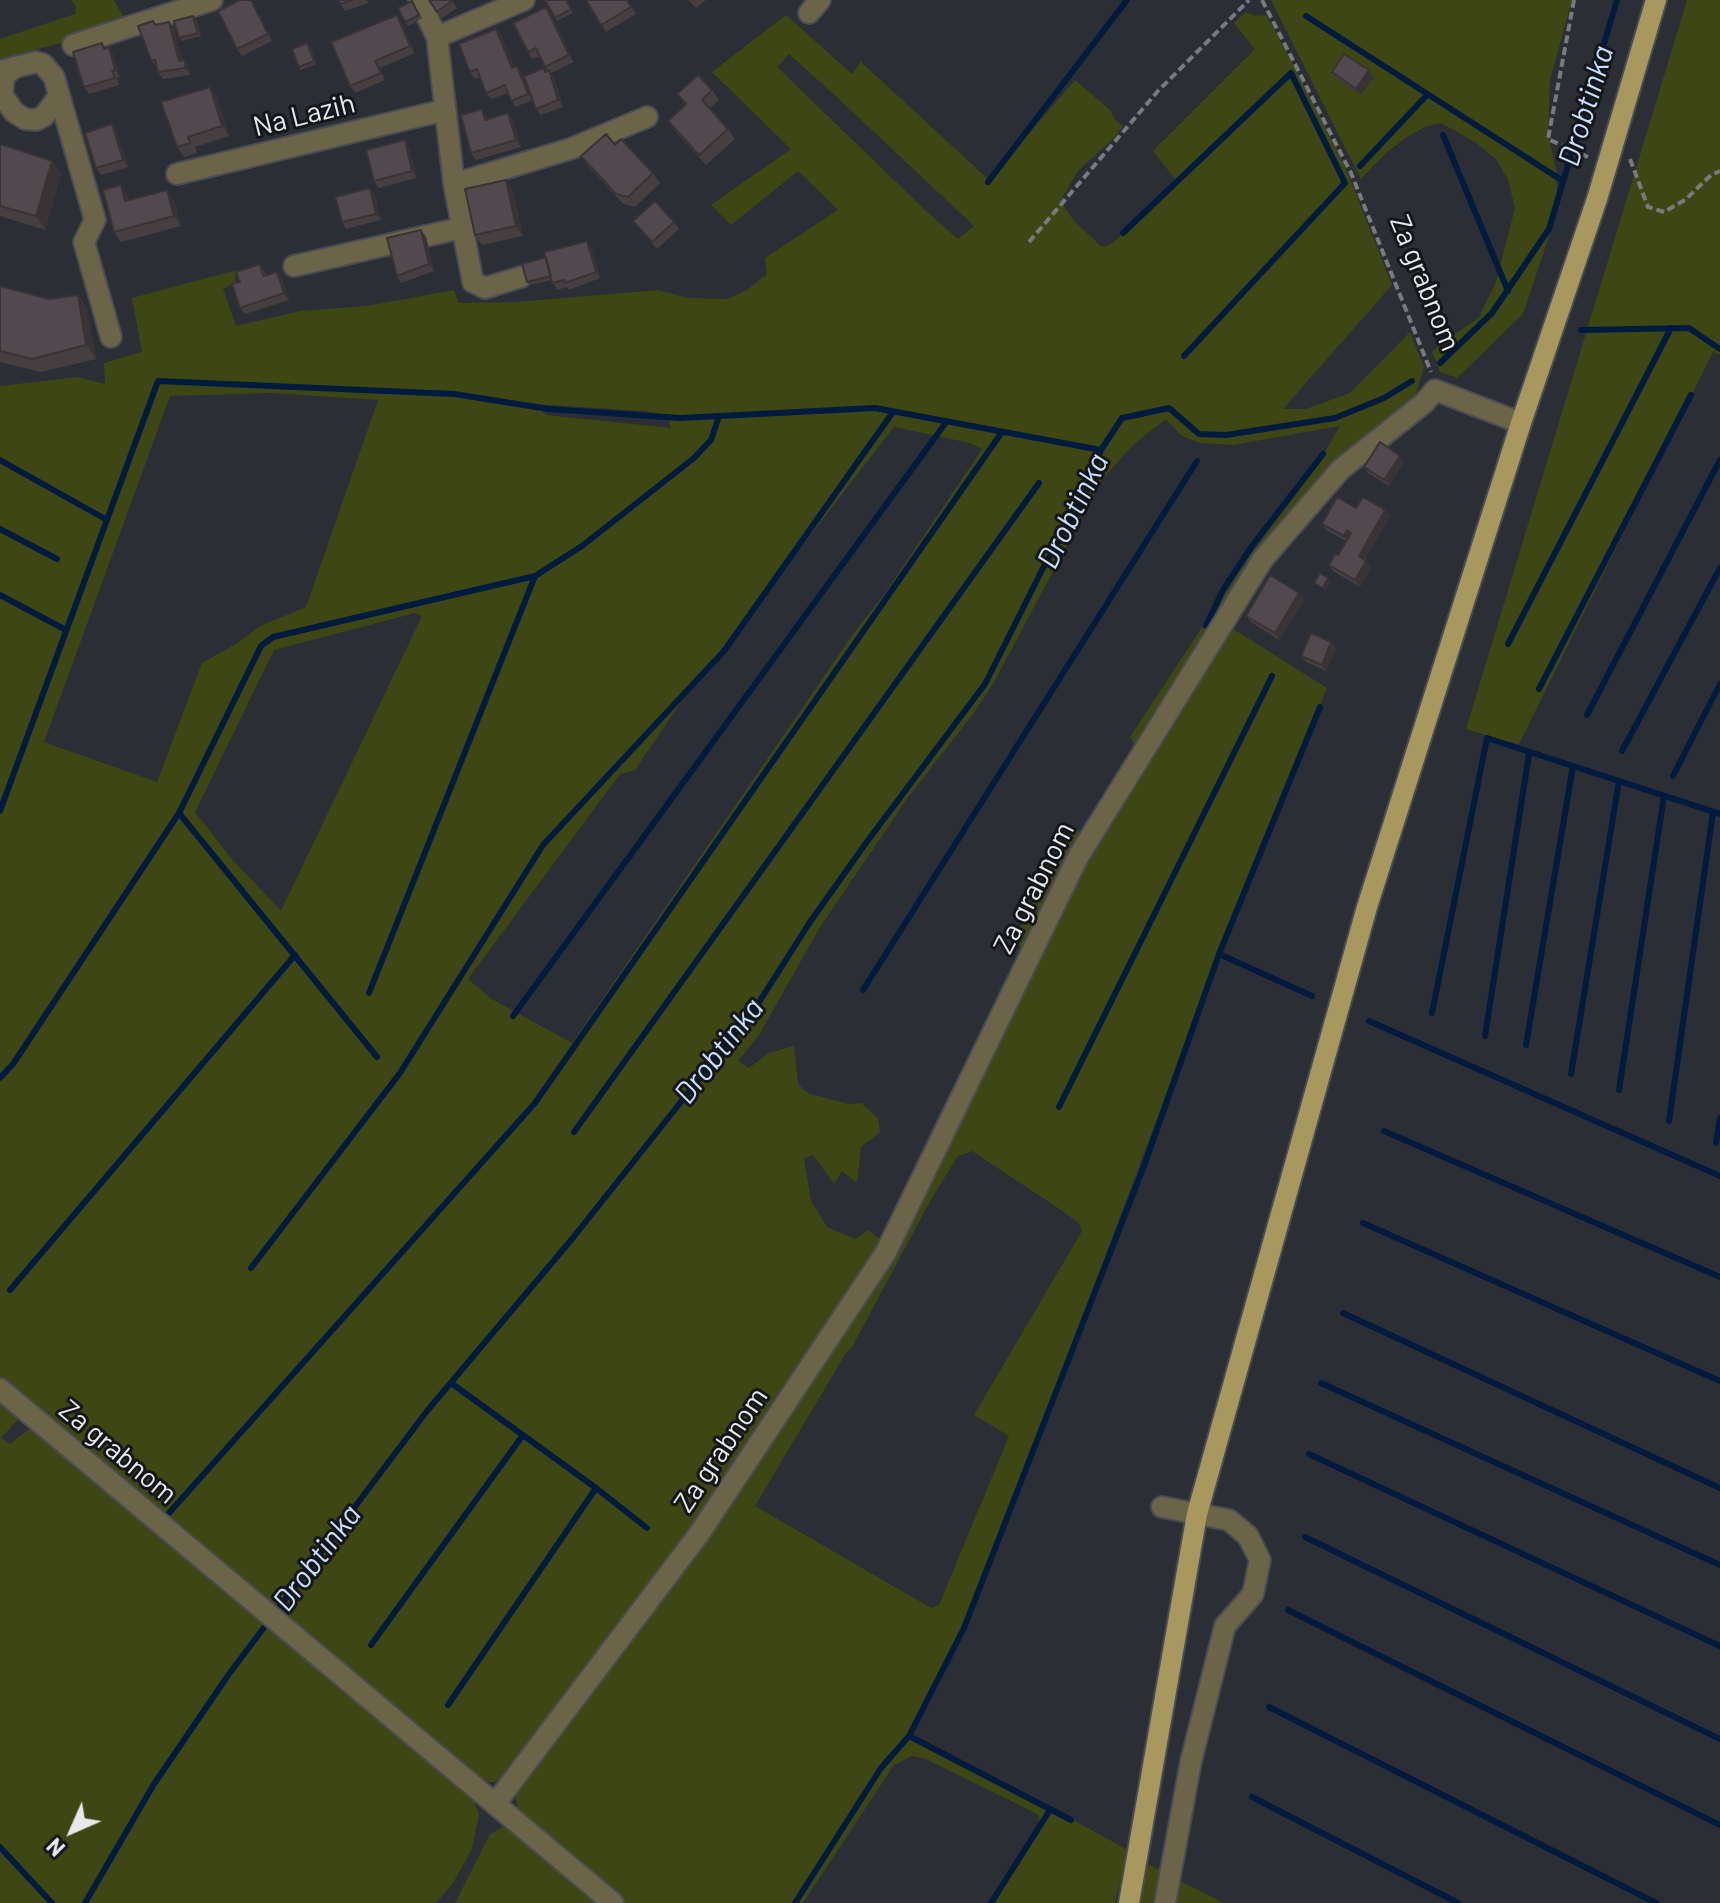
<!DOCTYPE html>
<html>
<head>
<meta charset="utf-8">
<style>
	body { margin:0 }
	#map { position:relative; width:1720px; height:1903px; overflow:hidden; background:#2b2e35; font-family:Barlow,sans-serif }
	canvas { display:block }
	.north { position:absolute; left:32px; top:1791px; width:80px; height:80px; -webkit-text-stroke:6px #151619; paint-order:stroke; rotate:225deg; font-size:22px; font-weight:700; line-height:32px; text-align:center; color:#e7e9ed }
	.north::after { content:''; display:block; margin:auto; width:28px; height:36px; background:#e7e9ed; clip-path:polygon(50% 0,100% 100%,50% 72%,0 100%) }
</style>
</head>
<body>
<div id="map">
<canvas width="1720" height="1903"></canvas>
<div class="north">N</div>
</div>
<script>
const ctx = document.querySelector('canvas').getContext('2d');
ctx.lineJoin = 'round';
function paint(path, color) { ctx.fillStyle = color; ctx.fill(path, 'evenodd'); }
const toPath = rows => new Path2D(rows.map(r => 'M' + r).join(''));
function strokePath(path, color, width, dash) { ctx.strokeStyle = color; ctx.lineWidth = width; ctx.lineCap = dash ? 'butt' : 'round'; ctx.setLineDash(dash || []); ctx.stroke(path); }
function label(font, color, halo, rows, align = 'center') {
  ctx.font = font + ' Barlow,sans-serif'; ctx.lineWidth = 6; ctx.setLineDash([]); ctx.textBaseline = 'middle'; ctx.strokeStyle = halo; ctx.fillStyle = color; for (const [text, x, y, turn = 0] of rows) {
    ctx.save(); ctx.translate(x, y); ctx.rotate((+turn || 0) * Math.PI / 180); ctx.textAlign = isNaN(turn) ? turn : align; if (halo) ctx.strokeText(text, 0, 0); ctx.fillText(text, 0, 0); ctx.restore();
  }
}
paint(toPath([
	[71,0,114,0,125,20,57,44,0,59,0,39,75,14,76,6],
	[1271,0,1572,0,1550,80,1548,134,1556,170,1557,195,1556,213,1550,233,1523,314,1457,378,1440,372,1432,351,1479,317,1496,282,1515,208,1508,180,1496,159,1475,142,1441,123,1425,127,1407,137,1387,152,1361,179],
	[1350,61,1374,77,1360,95,1337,79],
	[1687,0,1720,0,1720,355,1713,352,1519,744,1505,741,1466,729],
	[1246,12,1255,16,1266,15,1302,81,1345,166,1392,285,1283,409,1306,409,1350,393,1410,332,1424,367,1416,394,1405,408,1335,469,1138,750,1130,737,1246,560,1315,469,1340,426,1233,445,1200,443,1182,436,1166,419,1134,444,1102,479,993,684,973,714,907,799,820,927,759,1035,738,1061,749,1068,769,1053,794,1046,798,1084,804,1090,810,1094,849,1104,861,1103,878,1118,880,1132,861,1147,857,1183,842,1171,834,1184,813,1155,804,1158,811,1201,827,1227,855,1239,868,1230,882,1241,725,1482,509,1774,495,1782,478,1782,0,1378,0,386,78,377,105,384,104,363,142,352,132,298,236,270,235,282,223,289,236,326,300,311,367,306,454,290,459,303,516,302,659,290,688,298,728,299,747,290,767,274,765,258,838,210,798,171,731,225,711,205,791,149,712,72,786,15,852,74,861,62,989,180,1075,80,1111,111,1116,121,1123,126,1114,138,1078,171,1063,196,1064,207,1075,222,1102,247,1109,245,1119,238,1175,179,1153,151,1255,49,1234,23],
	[789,54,840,100,974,226,958,239,924,209,777,67],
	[272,393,378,400,306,607,260,626,239,642,202,663,157,782,44,742,170,396],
	[533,404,645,411,667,416,671,428,546,415],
	[894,427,970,443,982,449,885,593,853,634,572,1043,490,998,468,979,620,774,635,770,679,705],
	[415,613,422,616,281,911,231,858,195,812,274,650],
	[1230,627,1327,688,1208,983,985,1575,912,1735,998,1779,1128,1850,1115,1903,992,1903,1040,1822,1037,1814,926,1759,912,1756,894,1765,803,1903,624,1903,535,1826,518,1808,515,1794,527,1774,686,1568,739,1491,927,1188,972,1100,1085,862],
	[972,1151,1061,1210,1079,1223,1082,1231,974,1415,1009,1436,939,1605,931,1608,755,1506,846,1353,852,1347,933,1196,958,1156],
	[1072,828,1087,834,1023,952,1015,938,1063,840],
	[0,1398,21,1416,1,1438,10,1444,33,1426,470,1792,479,1814,472,1849,453,1883,436,1903,0,1903],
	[507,1825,603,1903,455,1903,490,1834],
	[1135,1857,1182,1882,1224,1903,1124,1903]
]), '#3e4713');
strokePath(toPath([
	[1306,16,1563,181],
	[1443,135,1508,291],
	[1360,166,1427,95],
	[988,182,1127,0],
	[1123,233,1291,73,1345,183,1184,356],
	[1581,330,1689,328,1720,349],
	[1440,363,1492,313,1549,229,1617,0],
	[0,460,107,520],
	[0,529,57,559],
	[0,595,66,630],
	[1206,626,1223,590,1252,546,1323,454],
	[1508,644,1671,328],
	[1539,689,1691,395],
	[1587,715,1720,460],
	[1622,751,1720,568],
	[1673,776,1720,684],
	[0,811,158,381,454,394,549,409,680,418,875,408,1101,450],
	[179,813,377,1057],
	[1219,954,1312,996],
	[863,990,1197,461],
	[369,993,535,576],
	[1432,1013,1487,738,1720,814],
	[513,1016,947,421],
	[1369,1021,1720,1176],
	[1485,1036,1529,754],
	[1526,1045,1573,766],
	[1571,1074,1619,781],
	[0,1078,13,1064,179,813,261,646,273,637,535,576,582,546,694,458,711,440,719,416],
	[1619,1090,1664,796],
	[1059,1107,1272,676],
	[1669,1121,1713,812],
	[1384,1131,1720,1277],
	[574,1132,1039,483],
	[1716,1143,1720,1118],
	[1363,1223,1720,1381],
	[251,1268,400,1073,543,845,724,651,893,412],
	[10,1290,295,955],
	[1343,1313,1720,1488],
	[451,1383,596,1488,647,1528],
	[1321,1383,1720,1565],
	[1309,1454,1720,1646],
	[169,1513,535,1103,1002,432],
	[1305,1537,1720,1739],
	[1288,1610,1720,1825],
	[371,1645,523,1435],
	[448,1705,596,1488],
	[1269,1707,1656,1903],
	[909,1736,1071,1820],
	[1252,1797,1458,1903],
	[0,1847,52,1903],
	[85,1903,154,1784,229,1674,427,1411,572,1239,754,1010,810,922,866,843,985,684,1042,570,1083,498,1101,450,1122,418,1169,408,1199,434,1226,435,1335,418,1384,398,1412,381],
	[795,1903,881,1768,909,1736,964,1628,1144,1166,1219,954,1320,707],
	[991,1903,1050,1810]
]), '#001b3e', 6);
const minor = toPath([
	[419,0,437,37,524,0],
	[809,13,820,0],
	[437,37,454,184,473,282,485,288,521,277],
	[73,45,212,0],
	[15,67,4,76,2,95,14,112,25,119,36,120,44,116,59,96],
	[0,71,36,62,43,64,54,77,95,220,84,242,111,337],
	[177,174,445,110],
	[454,184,570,149,647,117],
	[294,266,461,228],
	[0,1389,613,1903],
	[1162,1507,1229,1520,1248,1536,1260,1560,1253,1594,1225,1626,1191,1761,1165,1903],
	[495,1804,699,1534,886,1252,1078,857,1263,559,1341,469,1424,403,1435,390,1521,423]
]);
const major = toPath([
	[1129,1903,1197,1514,1367,907,1521,423,1597,199,1656,0]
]);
strokePath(minor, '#494c52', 24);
strokePath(major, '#494c52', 24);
strokePath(toPath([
	[1262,0,1351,173,1431,372],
	[1574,0,1548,139,1588,157],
	[1630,159,1648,207,1664,212,1685,200,1711,175,1720,171],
	[1029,242,1158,91,1249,0]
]), '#777a7f', 4, [8, 4]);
strokePath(minor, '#6b6448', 20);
strokePath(major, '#a8985d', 20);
paint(toPath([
	[240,0,252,0,272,41,242,56,237,49],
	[338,0,367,0,368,3,345,11],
	[429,0,452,1,457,8,442,18],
	[566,0,573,13,557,21,555,18],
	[586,0,627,0,636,14,606,32],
	[688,0,706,0,696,8],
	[412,1,422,18,408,26,405,22],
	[546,7,551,14,574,62,551,73,554,77,563,107,541,115,536,109,544,68,546,72,548,71,540,56,532,59,528,52],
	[397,15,401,21,415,53,380,68,385,80,355,93,350,86],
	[196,19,201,36,182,41,179,38],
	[169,22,174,28,182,61,185,60,189,67,190,75,163,79,158,72,157,67,151,60,156,25],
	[501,35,514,67,517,66,522,72,533,100,515,107,508,93,491,99,486,93,480,77,475,79,470,72],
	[310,46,316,64,301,70,299,67],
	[106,48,113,54,120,77,117,78,119,85,89,94,84,87],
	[1369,70,1373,77,1361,95,1337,79,1332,72],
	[210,87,217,97,229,136,195,147,197,153,184,157,177,147],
	[712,90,719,100,710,108,728,129,735,139,706,165,675,131,668,121,685,105,677,94],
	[482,109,487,119,508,113,513,120,521,147,476,160,471,153],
	[112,124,116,131,128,167,101,175,96,168],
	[405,140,409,147,417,178,379,188,374,181],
	[0,144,52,161,61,174,45,230,0,216],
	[615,145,653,173,660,183,635,207,623,204,588,166,581,156],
	[370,188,375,195,381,220,346,229,342,222],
	[513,190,523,236,482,245,475,235],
	[128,195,129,200,174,200,181,226,121,242,114,232],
	[633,221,674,222,679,229,657,249],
	[426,237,434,271,401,283,397,276],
	[592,247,600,278,569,290,567,287,557,290,552,280,530,285,527,282],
	[260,264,266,275,277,272,282,278,289,300,245,314,240,308,240,282],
	[0,286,49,299,78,295,87,308,96,359,41,372,0,362],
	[1400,456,1404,462,1389,486,1368,473,1364,467],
	[1356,508,1385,510,1390,516,1365,560,1371,568,1360,587,1333,571,1329,565,1338,555,1346,541,1326,530,1322,524],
	[1299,593,1304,600,1279,640,1251,622,1246,616],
	[1331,642,1336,649,1326,671,1306,662,1301,656]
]), '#463f42');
paint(toPath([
	[251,0,252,0,272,41,268,34],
	[546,7,551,14,574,62,569,55],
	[397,15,401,21,415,53,410,46],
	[169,22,174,28,184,68,179,61],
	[496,29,501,35,517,74,512,68],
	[109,47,113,54,120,77,115,70],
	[185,60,189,67,190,75,185,68],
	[517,66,522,72,533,100,528,94],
	[549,70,554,77,563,107,558,100],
	[1369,70,1373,77,1361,95,1356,89],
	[210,87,217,97,229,136,222,126],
	[508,113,513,120,521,147,516,140],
	[112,124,116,131,128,167,123,160],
	[405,140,409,147,417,178,412,171],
	[52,161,61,174,45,230,36,216],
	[506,180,513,190,523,236,516,226],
	[121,185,128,195,132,211,125,201],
	[370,188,375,195,381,220,376,214],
	[167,190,174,200,181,226,174,216],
	[421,230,426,237,434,271,429,264],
	[587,241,592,247,600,278,596,272],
	[277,272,282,278,289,300,284,293],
	[78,295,87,308,96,359,86,345],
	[1400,456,1404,462,1389,486,1384,480],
	[1385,510,1390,516,1363,563,1359,556],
	[1347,530,1352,537,1349,542,1344,536],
	[1366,561,1371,568,1360,587,1355,580],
	[1328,578,1331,582,1325,591,1323,588],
	[1299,593,1304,600,1279,640,1275,633],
	[1331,642,1336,649,1326,671,1322,665]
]), '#393336');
const building = toPath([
	[240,0,251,0,268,34,237,49,218,11,240,0],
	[338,0,353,0,340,4,338,0],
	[429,0,451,0,452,1,437,12,429,0],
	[545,0,566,0,571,9,555,18,545,0],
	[586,0,627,0,631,7,601,25,586,0],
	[412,1,419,15,405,22,398,8,412,1],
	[546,7,569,55,545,67,536,48,528,52,513,23,546,7],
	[397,15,410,46,375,61,381,73,350,86,331,42,397,15],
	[193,16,198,33,179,38,174,21,193,16],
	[153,21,155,25,169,22,179,61,185,60,185,68,158,72,155,60,151,60,138,26,153,21],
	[496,29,512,68,517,66,528,94,511,101,505,85,486,93,477,69,470,72,459,44,496,29],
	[102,43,104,49,109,47,115,70,112,71,115,78,84,87,73,52,102,43],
	[307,43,314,61,299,67,292,49,307,43],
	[1344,54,1369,70,1356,89,1332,72,1344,54],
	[544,68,545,72,549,70,558,100,536,109,524,76,544,68],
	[698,75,712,90,702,100,728,129,699,155,668,121,686,104,677,94,698,75],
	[210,87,222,126,188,137,190,143,177,147,161,102,210,87],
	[482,109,485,120,508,113,516,140,471,153,461,115,482,109],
	[112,124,123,160,96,168,85,133,112,124],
	[606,134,615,145,621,139,653,173,628,197,616,194,581,156,606,134],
	[405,140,412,171,374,181,366,150,405,140],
	[0,144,52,161,36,216,0,206,0,144],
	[506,180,516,226,475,235,465,189,506,180],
	[121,185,125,201,167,190,174,216,114,232,103,190,121,185],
	[370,188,376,214,342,222,335,197,370,188],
	[655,201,674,222,652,242,633,221,655,201],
	[421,230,429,264,397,276,387,238,421,230],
	[587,241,596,272,565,283,564,280,552,283,544,252,587,241],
	[546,257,551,276,527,282,522,264,546,257],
	[260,264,263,276,277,272,284,293,240,308,232,284,240,282,236,272,260,264],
	[0,286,49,299,78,295,86,345,32,359,0,351,0,286],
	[1380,442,1400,456,1384,480,1364,467,1380,442],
	[1337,497,1356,508,1363,497,1385,510,1359,556,1366,561,1355,580,1329,565,1335,554,1338,555,1351,533,1347,530,1344,536,1322,524,1337,497],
	[1320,573,1328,578,1323,588,1314,583,1320,573],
	[1270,575,1299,593,1275,633,1246,616,1270,575],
	[1311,633,1331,642,1322,665,1301,656,1311,633]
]);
paint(building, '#51494d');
strokePath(building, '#393336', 2);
label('28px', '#e7e9ed', '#151619', [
	["Na Lazih",304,115,-14],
	["Za grabnom",1425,283,68],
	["Za grabnom",1034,888,-63],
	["Za grabnom",721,1450,-56],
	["Za grabnom",118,1452,40]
]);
label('italic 30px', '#c7e0ff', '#151619', [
	["Drobtinka",1586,106,-73],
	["Drobtinka",1073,511,-64],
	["Drobtinka",719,1051,-52],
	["Drobtinka",317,1558,-53]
]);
</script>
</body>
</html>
